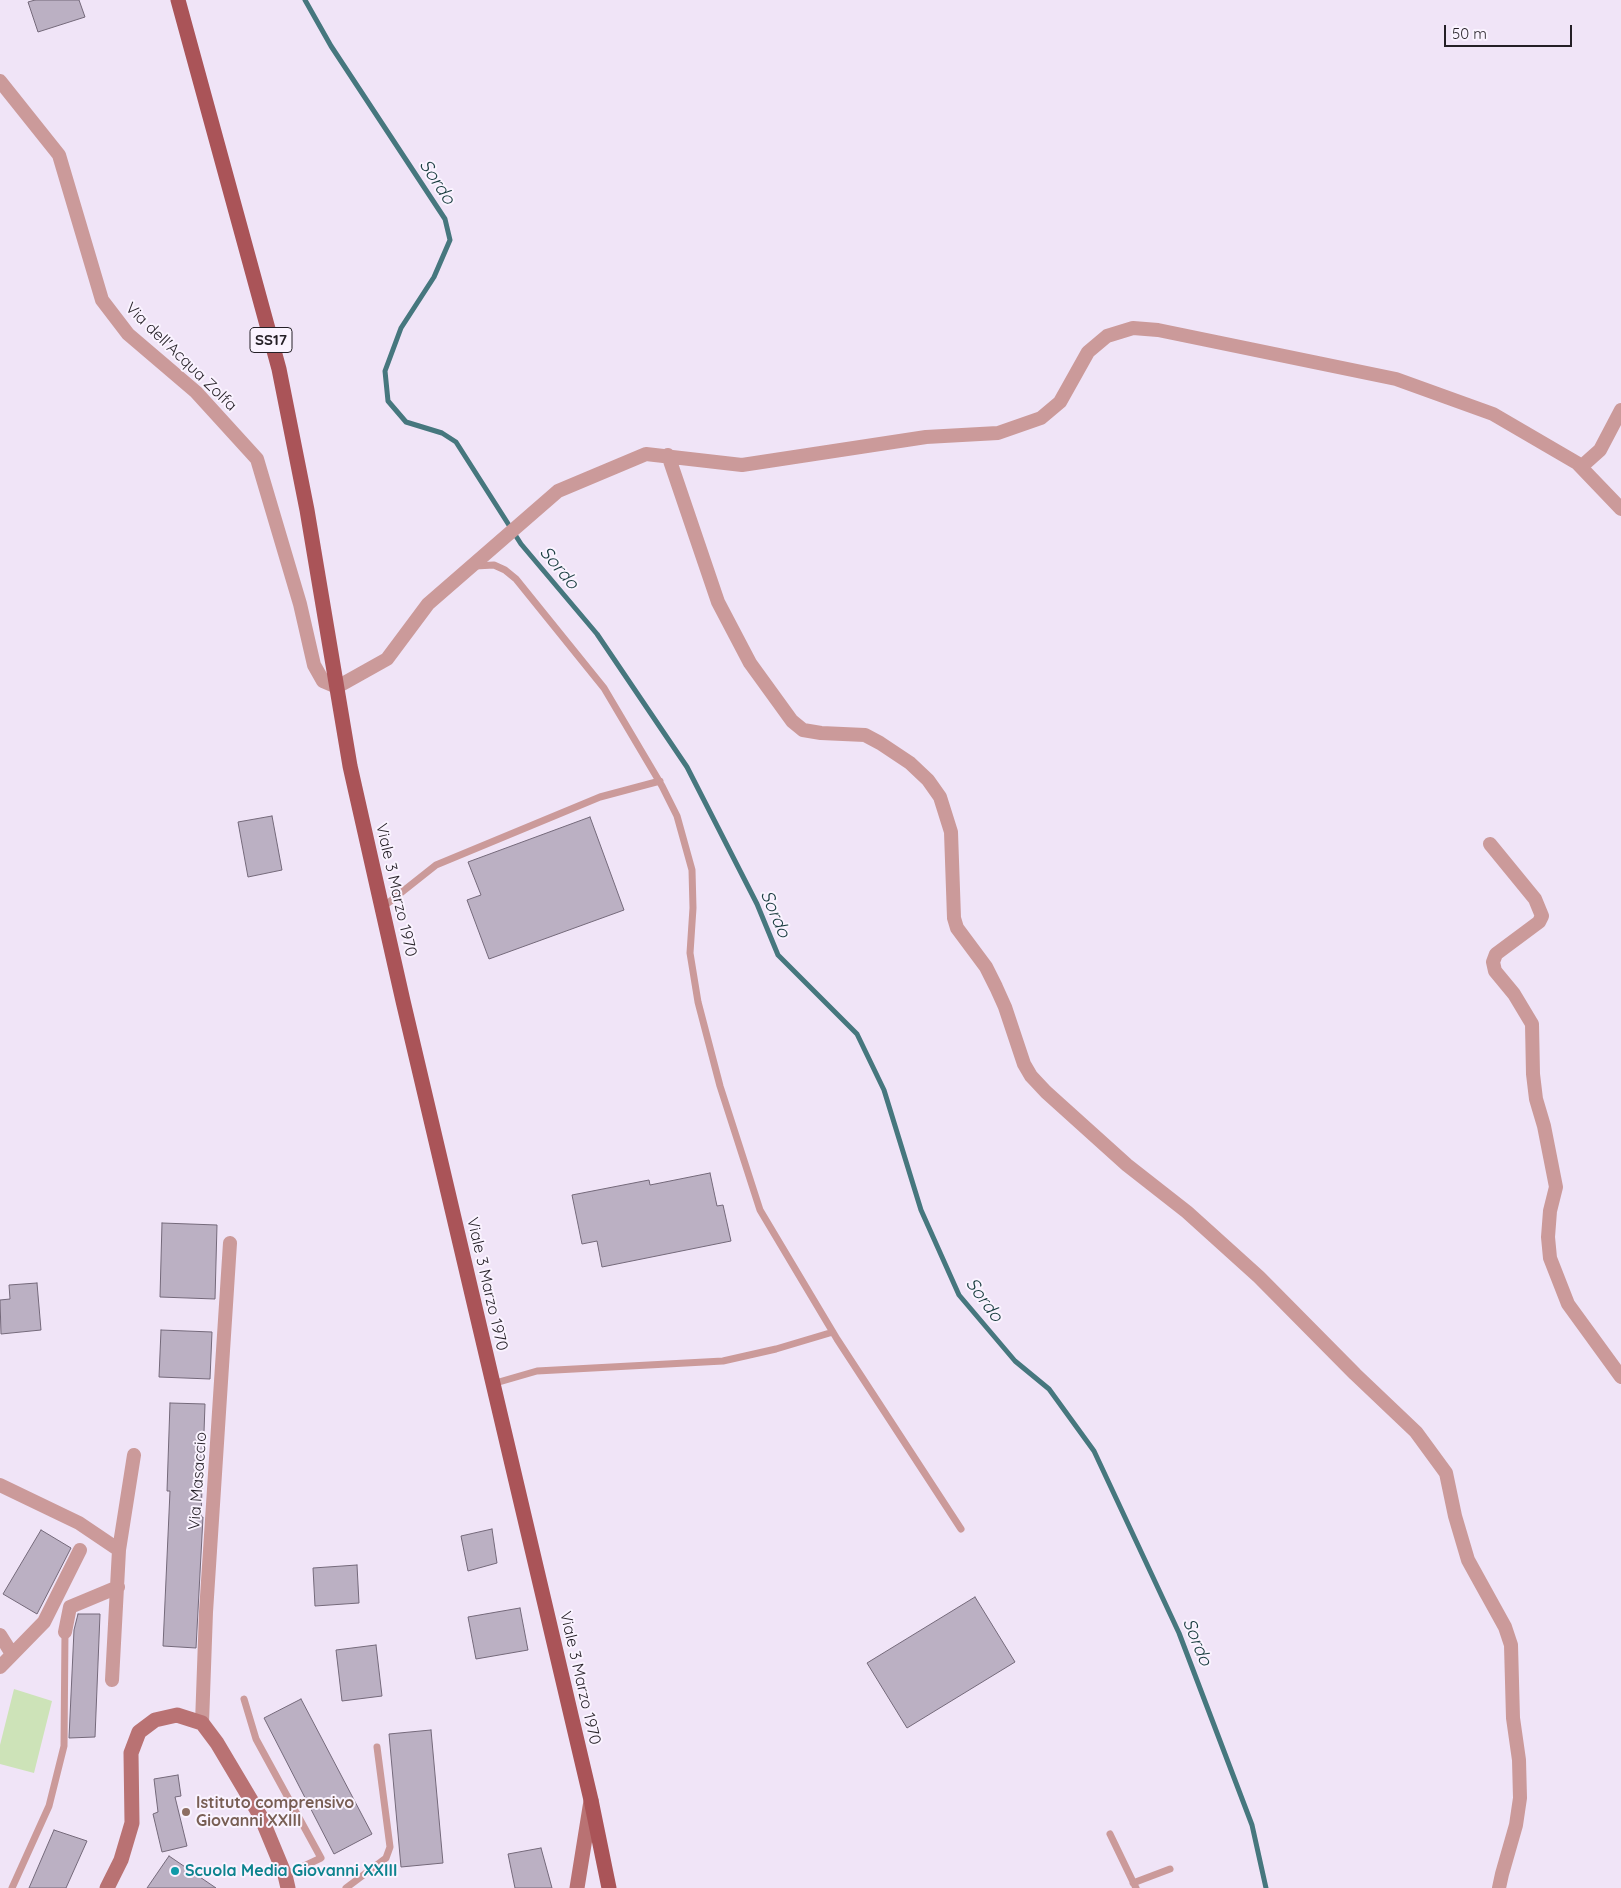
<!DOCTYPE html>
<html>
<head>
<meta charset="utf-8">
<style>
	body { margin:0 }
	#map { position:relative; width:1621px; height:1888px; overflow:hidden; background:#f0e4f7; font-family:Quicksand,sans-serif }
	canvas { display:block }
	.scale { position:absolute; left:1444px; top:25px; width:128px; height:22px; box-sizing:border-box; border:2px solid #241f26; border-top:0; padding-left:6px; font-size:15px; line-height:18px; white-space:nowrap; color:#241f26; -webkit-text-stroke:4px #faf3ff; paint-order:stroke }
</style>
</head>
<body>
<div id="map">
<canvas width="1621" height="1888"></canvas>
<div class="scale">50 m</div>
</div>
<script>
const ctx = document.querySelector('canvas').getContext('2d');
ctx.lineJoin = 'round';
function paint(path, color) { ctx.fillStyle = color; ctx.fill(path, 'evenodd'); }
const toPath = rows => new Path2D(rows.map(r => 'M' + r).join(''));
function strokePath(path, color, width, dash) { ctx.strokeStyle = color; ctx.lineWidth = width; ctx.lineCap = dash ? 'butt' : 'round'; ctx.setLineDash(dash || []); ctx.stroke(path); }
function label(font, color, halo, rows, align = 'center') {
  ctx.font = font + ' Quicksand,sans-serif'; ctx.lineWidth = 4; ctx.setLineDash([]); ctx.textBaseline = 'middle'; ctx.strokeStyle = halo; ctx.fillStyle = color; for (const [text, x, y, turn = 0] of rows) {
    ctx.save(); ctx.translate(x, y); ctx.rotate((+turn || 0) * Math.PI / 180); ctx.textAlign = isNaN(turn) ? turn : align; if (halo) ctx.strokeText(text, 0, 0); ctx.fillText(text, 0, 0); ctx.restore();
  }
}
paint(toPath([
	[14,1689,52,1701,34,1773,0,1764,0,1745]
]), '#cde3b8');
strokePath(toPath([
	[305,0,331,46,445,219,450,240,434,277,401,328,385,371,388,401,406,422,442,433,456,442,521,544,597,634,687,767,757,904,778,955,857,1034,884,1090,921,1210,959,1295,1015,1361,1049,1389,1094,1451,1179,1633,1252,1825,1266,1888]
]), '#46777e', 5);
const building = toPath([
	[35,0,79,0,85,17,38,32,28,2,35,0],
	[272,816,282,870,248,877,238,822,272,816],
	[590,817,624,910,489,959,467,900,481,895,468,862,590,817],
	[710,1173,717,1206,723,1205,731,1241,602,1267,597,1241,582,1244,572,1195,649,1180,650,1185,710,1173],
	[162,1223,217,1225,215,1299,160,1297,162,1223],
	[37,1283,41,1330,1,1334,0,1300,10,1299,9,1285,37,1283],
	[161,1330,212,1332,210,1379,159,1377,161,1330],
	[170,1403,205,1404,201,1517,203,1517,196,1648,163,1646,170,1491,167,1491,170,1403],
	[492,1529,497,1563,468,1571,461,1536,492,1529],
	[41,1530,71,1548,37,1614,3,1594,41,1530],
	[357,1565,359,1603,315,1606,313,1568,357,1565],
	[975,1597,1015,1662,907,1728,867,1663,975,1597],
	[520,1608,528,1650,476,1659,468,1617,520,1608],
	[78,1614,100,1614,95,1737,69,1738,74,1630,78,1614],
	[376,1645,382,1696,342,1701,336,1650,376,1645],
	[301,1699,372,1834,334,1854,264,1718,301,1699],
	[431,1730,443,1863,401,1867,389,1734,431,1730],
	[178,1775,181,1796,175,1797,187,1846,162,1852,153,1814,158,1812,154,1779,178,1775],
	[54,1830,87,1841,66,1888,29,1888,54,1830],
	[541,1848,552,1888,515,1888,508,1854,541,1848],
	[169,1856,216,1888,147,1888,169,1856]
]);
paint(building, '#bbb0c3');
strokePath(building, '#74697a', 1);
strokePath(toPath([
	[475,566,494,565,505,570,516,579,604,688,662,786,677,816,692,870,693,908,690,953,698,1002,720,1086,760,1210,837,1339,961,1529],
	[383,907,436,865,600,797,660,781],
	[492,1384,537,1371,723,1361,776,1349,833,1332],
	[244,1699,256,1739,321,1858,285,1875],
	[1110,1834,1136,1888],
	[1133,1883,1170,1869],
	[12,1888,49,1806,64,1746,65,1632],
	[346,1888,386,1858,390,1847,377,1747]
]), '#cb9a9a', 7);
strokePath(toPath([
	[0,81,59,155,102,300,128,334,196,392,257,459,300,604,314,665,323,681,337,687,387,659,428,604,558,491,646,454,742,465,926,437,998,433,1041,418,1060,402,1088,352,1107,336,1133,328,1158,330,1396,379,1493,414,1577,463,1621,509],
	[668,455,718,602,750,663,792,721,803,730,821,733,865,735,880,743,910,763,928,780,940,797,951,832,954,918,957,928,986,967,996,987,1005,1007,1024,1064,1031,1076,1046,1092,1127,1165,1187,1212,1259,1277,1355,1374,1416,1432,1446,1473,1455,1516,1468,1560,1505,1627,1511,1645,1513,1718,1519,1760,1520,1798,1516,1825,1502,1874,1499,1888],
	[1581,467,1600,450,1621,410],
	[1490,844,1535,899,1542,916,1539,922,1496,954,1493,962,1495,971,1514,994,1532,1024,1533,1074,1536,1099,1544,1126,1556,1187,1550,1211,1548,1237,1550,1258,1568,1304,1621,1377],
	[0,1485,79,1523,119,1550],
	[65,1632,70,1607,118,1587],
	[0,1635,12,1654],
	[0,1667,44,1622,80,1550],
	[112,1680,119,1550,134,1455],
	[202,1723,206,1612,230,1243]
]), '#cb9a9a', 14);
strokePath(toPath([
	[107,1888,121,1860,132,1823,131,1753,139,1732,155,1720,177,1715,202,1723,217,1743,261,1817,285,1875,288,1888],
	[577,1888,591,1801]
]), '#b97273', 15);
strokePath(toPath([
	[178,0,279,369,307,510,350,766,403,1001,591,1800,609,1888]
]), '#aa5458', 15);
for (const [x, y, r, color] of [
	[186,1812,5,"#8d6e63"],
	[175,1871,5,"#0f9aa8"]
]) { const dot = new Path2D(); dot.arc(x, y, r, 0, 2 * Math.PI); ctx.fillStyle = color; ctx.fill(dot); strokePath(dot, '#faf3ff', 2); }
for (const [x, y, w] of [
	[271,340,42]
]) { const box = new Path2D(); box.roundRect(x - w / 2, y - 12.5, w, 25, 4); ctx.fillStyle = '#faf3ff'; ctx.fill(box); strokePath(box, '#241f26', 1); }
label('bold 15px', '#241f26', null, [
	["SS17",271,340]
]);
label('16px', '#241f26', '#faf3ff', [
	["Via dell'Acqua Zolfa",181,357,44],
	["Viale 3 Marzo 1970",396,890,77],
	["Viale 3 Marzo 1970",487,1284,77],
	["Via Masaccio",198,1481,-86],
	["Viale 3 Marzo 1970",580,1678,77]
]);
label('bold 16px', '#785e54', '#faf3ff', [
	["Istituto comprensivo",196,1803],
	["Giovanni XXIII",196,1821]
], 'left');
label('bold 16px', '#0d838f', '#faf3ff', [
	["Scuola Media Giovanni XXIII",185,1871]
], 'left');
label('italic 18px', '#173b3e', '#faf3ff', [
	["Sordo",437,182,57],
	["Sordo",559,568,50],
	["Sordo",775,914,67],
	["Sordo",984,1300,54],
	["Sordo",1197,1642,68]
]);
</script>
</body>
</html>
